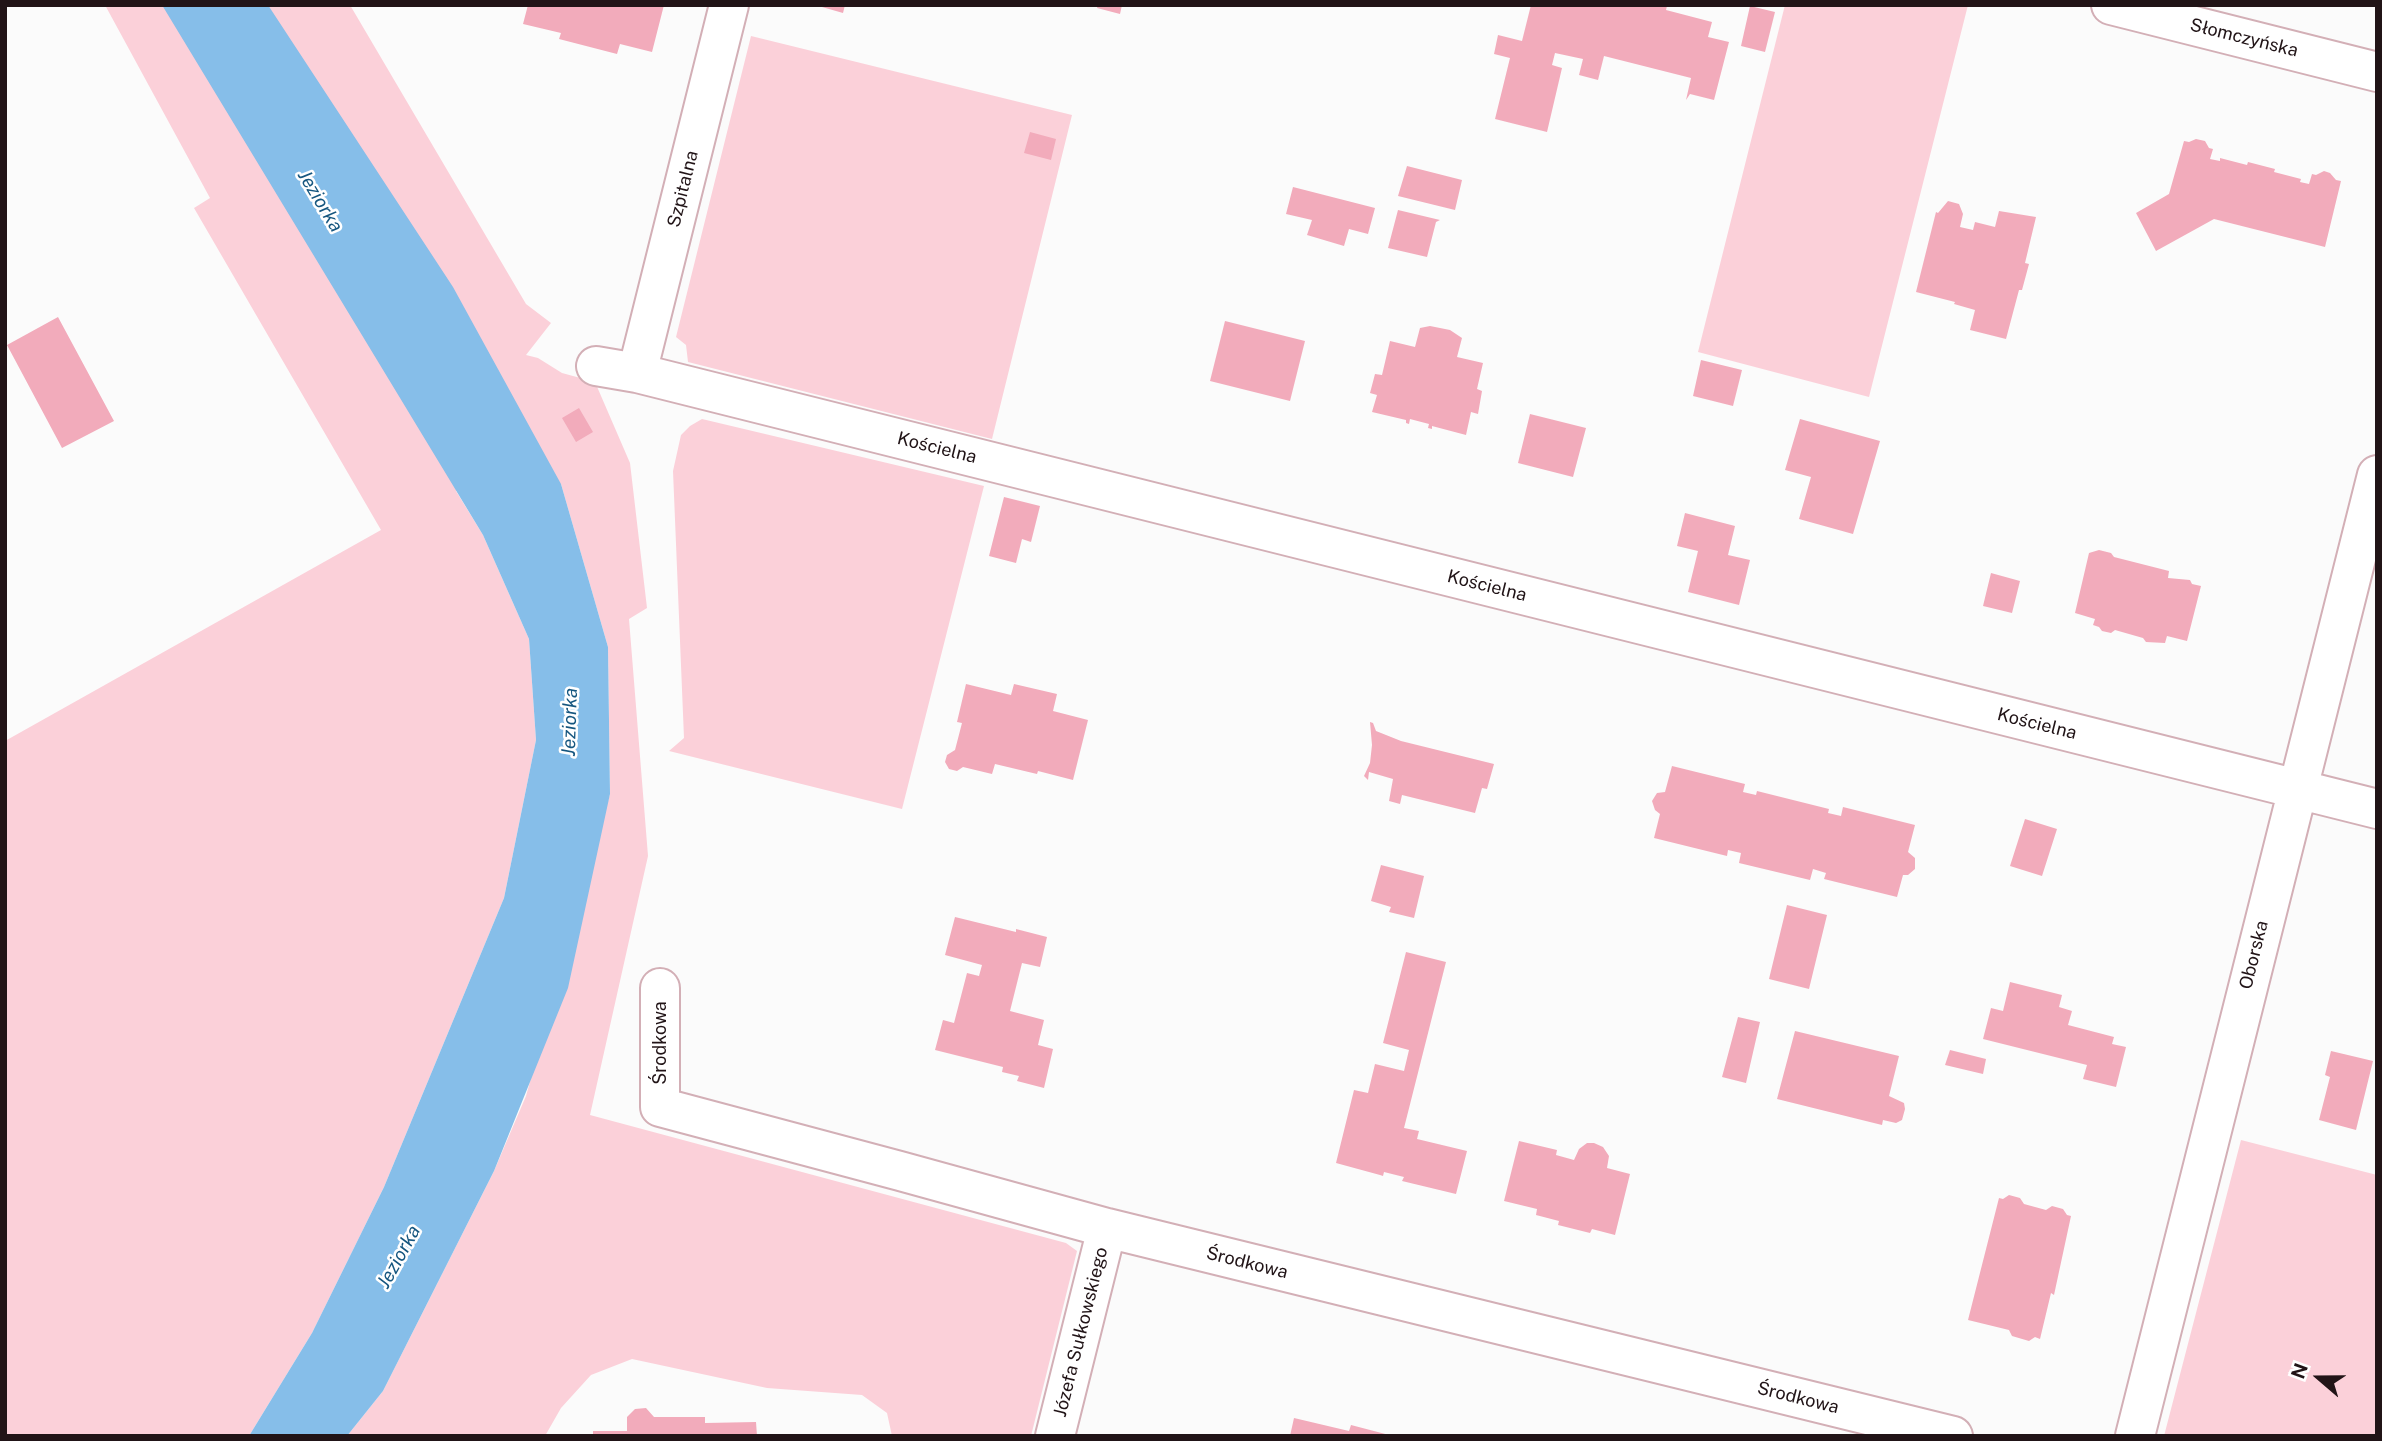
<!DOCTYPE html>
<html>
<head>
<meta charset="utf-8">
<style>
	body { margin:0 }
	#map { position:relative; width:2382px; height:1441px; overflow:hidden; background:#fbfbfb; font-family:"Public Sans",sans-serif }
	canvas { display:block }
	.frame { position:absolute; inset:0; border:7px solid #211417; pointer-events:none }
	.north { position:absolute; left:2284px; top:1343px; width:70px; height:70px; -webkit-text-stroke:5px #fff; paint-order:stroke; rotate:290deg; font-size:19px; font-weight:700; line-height:28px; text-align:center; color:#211417 }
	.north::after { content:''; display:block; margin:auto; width:24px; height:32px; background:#211417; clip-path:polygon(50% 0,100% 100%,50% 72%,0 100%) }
</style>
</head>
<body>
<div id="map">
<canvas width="2382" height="1441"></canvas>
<div class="frame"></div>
<div class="north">N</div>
</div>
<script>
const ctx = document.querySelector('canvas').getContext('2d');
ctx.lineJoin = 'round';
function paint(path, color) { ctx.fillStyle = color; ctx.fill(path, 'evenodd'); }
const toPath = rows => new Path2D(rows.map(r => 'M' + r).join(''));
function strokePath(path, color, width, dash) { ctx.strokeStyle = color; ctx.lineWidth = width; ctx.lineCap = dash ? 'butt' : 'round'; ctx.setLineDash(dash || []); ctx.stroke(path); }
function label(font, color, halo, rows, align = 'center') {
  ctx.font = font + ' "Public Sans",sans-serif'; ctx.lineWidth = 5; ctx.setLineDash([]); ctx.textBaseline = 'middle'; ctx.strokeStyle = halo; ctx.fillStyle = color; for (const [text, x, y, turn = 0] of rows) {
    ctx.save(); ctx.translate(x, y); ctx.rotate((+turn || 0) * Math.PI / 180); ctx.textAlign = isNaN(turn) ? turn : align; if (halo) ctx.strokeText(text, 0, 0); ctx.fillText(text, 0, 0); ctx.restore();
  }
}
paint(toPath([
	[105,5,350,5,526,304,551,323,526,355,538,358,562,373,595,382,630,463,647,608,629,619,648,856,590,1115,1066,1243,1077,1251,1031,1436,892,1436,887,1413,862,1395,767,1388,632,1359,591,1375,561,1408,545,1436,347,1436,383,1391,494,1171,526,1096,610,794,608,647,561,484,456,491,483,535,529,639,536,740,504,898,384,1187,312,1333,249,1436,5,1436,5,741,381,530,194,208,210,198],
	[1785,5,1968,5,1869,397,1698,352],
	[751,36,1072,115,992,439,688,362,686,345,676,337],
	[702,419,984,486,902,809,669,751,684,738,673,471,681,435,690,426],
	[2241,1140,2377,1175,2377,1436,2164,1436]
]), '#fbd0d9');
paint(toPath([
	[162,5,268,5,453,287,561,484,608,647,610,794,568,988,494,1171,383,1391,347,1436,249,1436,312,1333,384,1187,504,898,536,740,529,639,483,535]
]), '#86bee9');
paint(toPath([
	[528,5,664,5,652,52,620,44,617,54,559,39,561,33,523,24],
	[815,5,845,5,843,13],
	[1098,5,1122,5,1120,14,1097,8],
	[1531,5,1664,5,1667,6,1666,10,1712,22,1708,37,1729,42,1714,100,1690,94,1686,100,1691,78,1604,56,1598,80,1579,75,1583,59,1555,53,1552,65,1562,68,1547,132,1495,119,1510,58,1494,54,1498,35,1522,41],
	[1750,6,1775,12,1765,52,1741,46],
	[1030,132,1056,139,1051,160,1024,153],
	[2196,139,2205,141,2209,148,2213,149,2210,159,2220,161,2220,158,2247,165,2248,162,2275,169,2274,172,2301,179,2300,182,2309,184,2312,174,2316,175,2324,171,2330,173,2336,180,2341,181,2325,247,2214,219,2156,251,2136,213,2169,194,2184,141,2189,142],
	[1407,166,1462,180,1455,210,1398,196],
	[1293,187,1375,208,1368,234,1349,229,1344,246,1307,235,1312,220,1286,214],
	[1948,201,1959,204,1963,214,1960,227,1973,230,1975,222,1995,227,1999,211,2036,217,2025,263,2029,264,2022,290,2019,290,2006,339,1970,330,1975,310,1954,304,1955,302,1916,292,1936,212,1938,213],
	[1398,210,1440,220,1436,222,1427,257,1388,248],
	[58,317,114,421,62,448,7,345],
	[1225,321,1305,341,1290,401,1210,381],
	[1430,326,1450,330,1462,338,1457,357,1483,363,1477,389,1482,391,1478,414,1471,412,1466,435,1432,426,1432,429,1428,428,1429,424,1410,419,1409,424,1406,423,1406,420,1372,412,1377,395,1370,393,1375,374,1382,375,1390,341,1415,347,1420,328],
	[1701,360,1742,370,1733,406,1693,396],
	[579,408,593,432,576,442,562,418],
	[1530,414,1586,428,1573,477,1518,463],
	[1800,419,1880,441,1853,534,1799,519,1811,477,1785,470],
	[1004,497,1040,506,1031,542,1022,539,1016,563,989,556],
	[1685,513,1735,526,1728,555,1750,560,1739,605,1688,592,1698,551,1677,546],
	[2099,550,2111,553,2114,557,2169,571,2168,578,2190,580,2192,584,2201,586,2187,641,2167,636,2165,643,2146,642,2143,638,2115,630,2111,633,2102,631,2099,627,2093,625,2095,619,2075,613,2089,553],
	[1991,573,2020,581,2012,613,1983,606],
	[966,684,1011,695,1014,684,1057,694,1053,711,1088,720,1073,780,1038,771,1037,774,995,764,992,774,963,767,957,771,949,769,945,762,947,755,955,750,962,723,957,722],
	[1370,722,1373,723,1376,731,1401,741,1494,764,1487,789,1482,788,1475,813,1402,795,1400,804,1389,801,1393,779,1369,772,1368,780,1364,776,1370,763,1372,745],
	[1672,766,1745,784,1743,792,1756,795,1757,791,1829,809,1828,813,1841,816,1843,807,1915,825,1908,852,1915,858,1915,869,1908,875,1903,875,1897,897,1824,879,1826,873,1813,869,1810,880,1739,863,1741,853,1728,850,1727,856,1654,838,1660,814,1655,810,1652,801,1657,793,1665,792],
	[2025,819,2057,829,2042,876,2010,866],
	[1381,865,1424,876,1414,918,1389,912,1391,907,1371,901],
	[1787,905,1827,915,1809,989,1769,979],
	[955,917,1016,932,1016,929,1047,937,1040,967,1022,963,1010,1011,1044,1020,1038,1045,1053,1049,1044,1088,1017,1081,1019,1076,1002,1072,1003,1067,935,1050,943,1020,954,1023,967,973,979,976,982,965,945,955],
	[1406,952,1446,962,1404,1128,1419,1131,1417,1139,1467,1151,1456,1194,1402,1181,1404,1177,1384,1172,1383,1176,1380,1175,1336,1163,1354,1090,1368,1093,1375,1064,1404,1071,1409,1050,1383,1043],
	[2010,982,2062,995,2059,1007,2072,1011,2068,1025,2114,1037,2112,1044,2126,1047,2116,1087,2083,1079,2087,1065,1983,1039,1991,1008,2003,1011],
	[1738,1017,1760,1022,1746,1083,1722,1077],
	[1795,1031,1899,1056,1889,1096,1904,1103,1905,1109,1902,1120,1896,1123,1883,1120,1882,1125,1777,1099],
	[1950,1050,1986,1059,1983,1074,1945,1065],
	[2331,1051,2373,1061,2356,1130,2319,1120,2330,1077,2325,1075],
	[1519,1141,1557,1150,1556,1155,1574,1160,1579,1149,1587,1143,1594,1143,1603,1147,1609,1156,1607,1168,1630,1174,1615,1235,1592,1229,1590,1233,1558,1225,1559,1221,1536,1215,1537,1209,1504,1201],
	[2009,1195,2020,1198,2024,1204,2046,1210,2052,1206,2063,1209,2067,1215,2071,1216,2054,1295,2051,1293,2040,1339,2035,1337,2029,1341,2012,1336,2009,1330,1968,1320,1999,1198,2003,1199],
	[646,1408,654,1417,705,1417,705,1423,756,1422,757,1436,593,1436,593,1431,627,1431,627,1417,635,1409],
	[1294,1418,1349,1431,1351,1425,1393,1436,1290,1436]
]), '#f2abbb');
const minor = toPath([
	[2111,5,2377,72],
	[596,366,637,373,2377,809],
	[637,373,729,5],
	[660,988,660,1107,900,1171,1107,1228,1953,1436],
	[1055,1436,1107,1228],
	[2135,1436,2377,475]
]);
strokePath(minor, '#d3afb6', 42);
strokePath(minor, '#fff', 38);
label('18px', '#211417', '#fff', [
	["Słomczyńska",2244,38,14],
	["Szpitalna",683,189,-76],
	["Kościelna",937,448,14],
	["Kościelna",1487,586,14],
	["Kościelna",2037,724,14],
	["Oborska",2254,955,-76],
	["Środkowa",660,1043,-90],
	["Środkowa",1247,1263,14],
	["Józefa Sułkowskiego",1081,1332,-76],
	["Środkowa",1798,1398,14]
]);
label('italic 19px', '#15567f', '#fff', [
	["Jeziorka",320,201,59],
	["Jeziorka",570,722,-88],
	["Jeziorka",399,1257,-61]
]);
</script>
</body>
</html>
